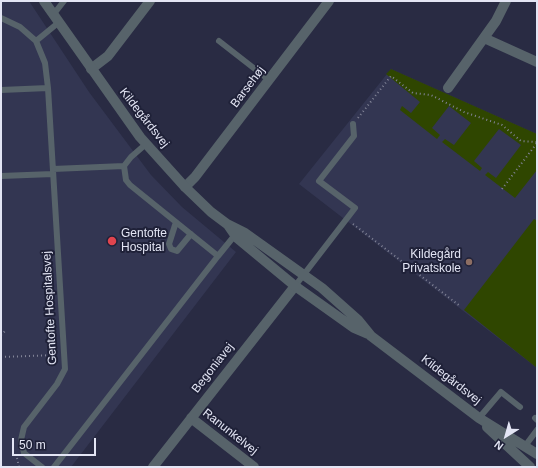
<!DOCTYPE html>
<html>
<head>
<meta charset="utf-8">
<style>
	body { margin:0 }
	#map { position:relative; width:538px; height:468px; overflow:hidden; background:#292b43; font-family:Arial,sans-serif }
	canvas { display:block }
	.frame { position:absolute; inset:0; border:2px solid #e3e5f4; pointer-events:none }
	.north { position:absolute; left:486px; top:416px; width:40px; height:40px; -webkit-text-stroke:3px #1f2138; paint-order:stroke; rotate:217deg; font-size:11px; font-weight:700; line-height:16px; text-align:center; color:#e3e5f4 }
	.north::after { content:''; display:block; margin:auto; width:14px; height:18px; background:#e3e5f4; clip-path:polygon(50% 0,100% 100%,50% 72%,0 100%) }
	.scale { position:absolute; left:12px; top:438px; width:84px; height:18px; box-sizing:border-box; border:2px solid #e3e5f4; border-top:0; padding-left:5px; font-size:12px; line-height:14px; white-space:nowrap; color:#e3e5f4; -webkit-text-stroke:3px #1f2138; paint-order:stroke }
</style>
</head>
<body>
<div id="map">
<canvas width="538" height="468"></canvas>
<div class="frame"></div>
<div class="north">N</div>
<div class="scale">50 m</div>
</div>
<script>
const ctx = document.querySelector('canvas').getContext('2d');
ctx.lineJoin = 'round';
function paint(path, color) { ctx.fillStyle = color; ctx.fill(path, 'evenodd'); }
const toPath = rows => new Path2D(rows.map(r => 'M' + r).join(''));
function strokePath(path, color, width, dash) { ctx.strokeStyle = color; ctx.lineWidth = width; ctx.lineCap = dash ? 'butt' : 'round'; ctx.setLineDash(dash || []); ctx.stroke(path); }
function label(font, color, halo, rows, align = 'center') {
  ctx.font = font + ' Arial,sans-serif'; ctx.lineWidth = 4; ctx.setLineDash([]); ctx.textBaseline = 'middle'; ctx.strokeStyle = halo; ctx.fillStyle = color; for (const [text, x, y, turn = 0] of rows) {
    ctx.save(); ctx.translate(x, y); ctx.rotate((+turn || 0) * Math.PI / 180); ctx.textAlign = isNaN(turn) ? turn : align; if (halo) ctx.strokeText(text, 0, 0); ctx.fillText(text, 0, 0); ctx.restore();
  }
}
paint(toPath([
	[1,1,29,1,89,92,151,175,182,207,236,252,71,467,1,467],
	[391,69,537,134,537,368,299,184]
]), '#333652');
paint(toPath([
	[391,69,537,134,537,170,515,198,485,175,488,172,496,178,521,145,499,129,474,161,482,168,480,171,442,142,445,139,454,145,471,123,449,106,432,128,440,135,437,139,400,110,402,106,411,113,420,102,386,74],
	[534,219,537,221,537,368,464,310]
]), '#2f4600');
strokePath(toPath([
	[358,118,391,76,413,93,431,95,464,112,502,125,521,141,537,142],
	[502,189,537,143],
	[353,224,460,306],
	[1,323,5,323],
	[1,335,6,330],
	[1,357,56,355],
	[17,458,19,467]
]), '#838598', 2, [1, 3]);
strokePath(toPath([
	[53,15,64,1],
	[1,18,20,27,36,41,45,63,48,88,65,369,57,384,24,427,21,440,24,453,42,467],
	[36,41,58,23],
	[219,41,269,80],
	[1,90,48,88],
	[124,166,131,157,146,144],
	[53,169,124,166],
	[1,176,53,174],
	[176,222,169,244,171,249,177,251,191,234],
	[218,256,235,235],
	[295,286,355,208,319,181,354,136,353,124],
	[479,418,501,392,520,407],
	[535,418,537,420],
	[525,446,537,430],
	[54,467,218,256,130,185,126,180,124,166]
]), '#57636a', 6);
strokePath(toPath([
	[484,38,537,62],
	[91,69,108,56,150,1],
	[448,88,496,21,506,1],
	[185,187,195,177,329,1],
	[191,418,254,467],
	[153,467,295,286]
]), '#57636a', 10);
strokePath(toPath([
	[44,1,140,137,185,187,211,212,227,224,245,233,322,288,358,320,371,336,479,418,537,454],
	[228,225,237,238,295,286,354,328,368,334],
	[487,427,530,467]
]), '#57636a', 10);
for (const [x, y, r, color] of [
	[112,241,5,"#e0444e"],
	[469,262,4,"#8d6e63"]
]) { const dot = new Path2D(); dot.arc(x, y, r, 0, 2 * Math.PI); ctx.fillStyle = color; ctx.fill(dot); strokePath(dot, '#1f2138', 1.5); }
label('12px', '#e3e5f4', '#1f2138', [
	["Barsehøj",248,87,-53],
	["Kildegårdsvej",144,118,52],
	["Gentofte Hospitalsvej",50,308,-93],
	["Begoniavej",213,368,-52],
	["Kildegårdsvej",451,380,38],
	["Ranunkelvej",230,432,38]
]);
label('12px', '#e3e5f4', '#1f2138', [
	["Gentofte",121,234],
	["Hospital",121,248],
	["Kildegård",461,255,"right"],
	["Privatskole",461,269,"right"]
], 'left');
</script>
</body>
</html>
